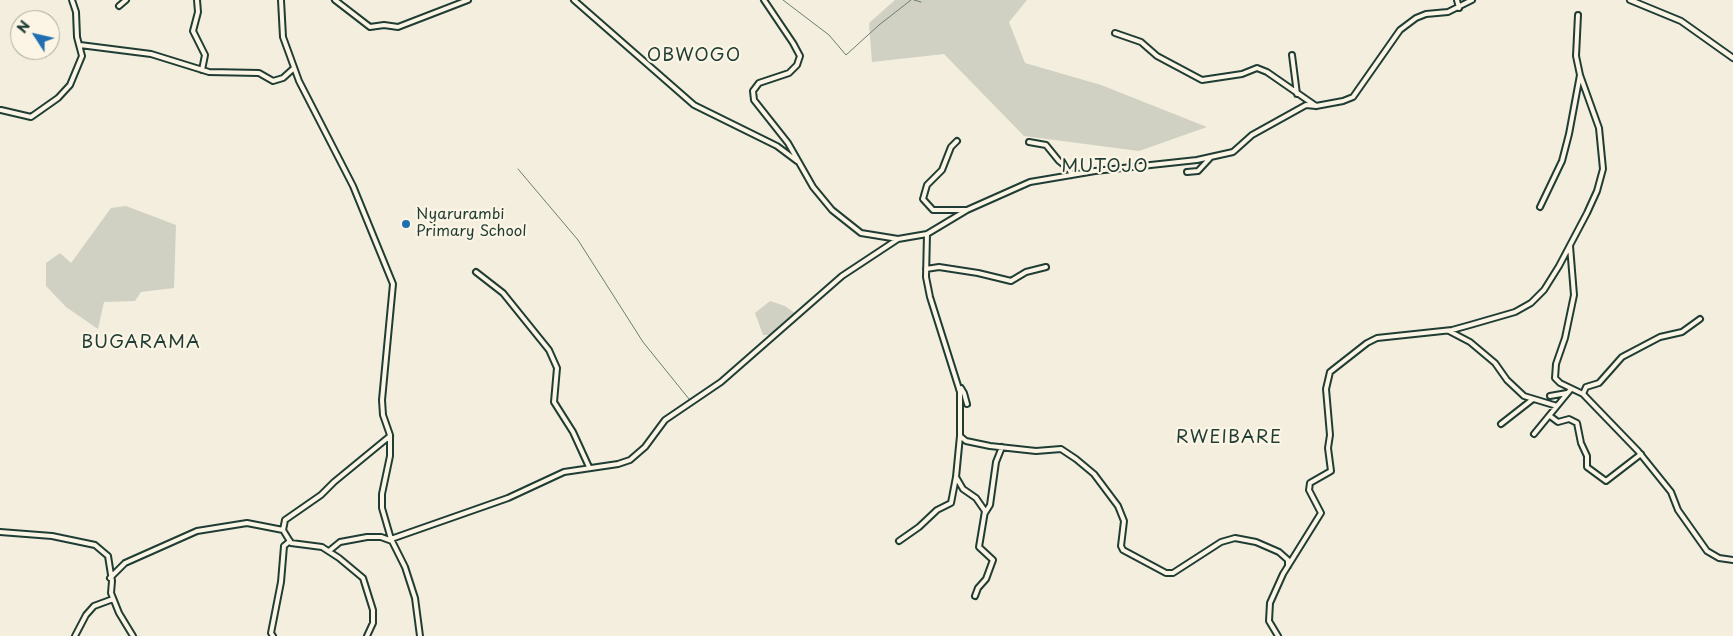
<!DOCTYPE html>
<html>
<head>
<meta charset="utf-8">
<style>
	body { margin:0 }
	#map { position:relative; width:1733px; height:636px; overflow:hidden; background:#f3eede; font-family:"Playpen Sans",sans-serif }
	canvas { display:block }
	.north { position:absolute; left:10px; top:10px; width:50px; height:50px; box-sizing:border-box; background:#fcf5e5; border:1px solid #a4ab9e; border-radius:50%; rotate:305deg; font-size:14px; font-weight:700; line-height:20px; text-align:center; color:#1f3d34 }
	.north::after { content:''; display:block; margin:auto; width:18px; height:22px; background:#1f6fb2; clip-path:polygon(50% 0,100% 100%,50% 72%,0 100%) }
</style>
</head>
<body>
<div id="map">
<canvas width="1733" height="636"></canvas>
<div class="north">N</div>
</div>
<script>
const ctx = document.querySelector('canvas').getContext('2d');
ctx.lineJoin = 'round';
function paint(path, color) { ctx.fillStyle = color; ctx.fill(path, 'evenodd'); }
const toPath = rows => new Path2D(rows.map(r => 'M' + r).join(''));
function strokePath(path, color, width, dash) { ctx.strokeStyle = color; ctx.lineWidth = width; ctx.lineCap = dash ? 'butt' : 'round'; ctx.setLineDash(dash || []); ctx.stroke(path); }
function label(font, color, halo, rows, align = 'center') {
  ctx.font = font + ' "Playpen Sans",sans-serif'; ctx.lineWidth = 4.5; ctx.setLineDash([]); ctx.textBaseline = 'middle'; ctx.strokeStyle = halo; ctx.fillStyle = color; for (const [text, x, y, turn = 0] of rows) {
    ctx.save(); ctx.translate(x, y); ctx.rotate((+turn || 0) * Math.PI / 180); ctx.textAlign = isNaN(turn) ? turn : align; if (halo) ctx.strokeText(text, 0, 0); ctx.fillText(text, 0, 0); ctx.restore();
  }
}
paint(toPath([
	[895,0,1027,0,1009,22,1025,63,1101,85,1207,127,1139,151,1024,136,944,54,872,62,869,23],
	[126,206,176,225,174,288,141,292,135,301,104,302,98,329,66,307,46,286,46,263,60,253,71,263,111,208],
	[770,301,785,306,796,314,769,335,763,335,755,313]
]), '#d0d1c2');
strokePath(toPath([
	[783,0,829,35,846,55,879,25,911,0],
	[914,0,921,2],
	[518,169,578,240,643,342,689,399]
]), '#6c7d72', 1);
const minor = toPath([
	[197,0,198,12,193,31,205,55,202,70],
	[281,0,283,37,299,81,353,186,393,284,382,400,383,415,390,435,390,456,382,494,382,508,391,539,405,567,415,598,420,636],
	[335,0,370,27,384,25,398,27,468,0],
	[574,0,694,105,777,146,797,161],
	[764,0,793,43,800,56,797,65,789,73,759,83,753,91,754,100,788,143,813,187,832,210,861,233,898,239],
	[1457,0,1459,8],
	[119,6,126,0],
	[1115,33,1141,42,1157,56,1202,80,1242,74,1257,68,1267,72,1316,106],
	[80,45,151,54,209,72,259,73,273,81,283,78,294,68],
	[1292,55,1297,94],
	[1,110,31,117,58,98,70,85,82,56,77,37,76,12,72,0],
	[957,141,951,147,942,170,927,185,923,199,933,210,966,210],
	[1029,142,1046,145,1059,161,1069,169,1072,175],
	[1187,172,1198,171,1211,157],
	[1540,207,1562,161,1569,134,1580,75,1576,56,1578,15],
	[927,234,926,277,930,297,960,392,960,436,966,441,990,446,1036,451,1061,449,1076,459,1094,474,1118,506,1124,521,1121,546,1123,550,1166,573,1173,573,1221,542,1235,538,1256,542,1279,552,1288,560,1288,566],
	[1570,246,1574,295,1565,338,1556,364,1555,378,1560,383,1583,394,1638,451,1671,492,1678,510,1707,551,1719,558,1733,560],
	[926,269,939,267,978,273,1011,281,1026,272,1046,267],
	[476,272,503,293,549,350,557,368,554,402,573,432,589,467],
	[1449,331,1470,342,1495,363,1507,380,1524,396,1557,406],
	[959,389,961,388,964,393,967,404],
	[1583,394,1586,387,1599,383,1622,357,1660,337,1682,332,1700,319],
	[1550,396,1567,393],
	[1550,416,1558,422,1569,419,1577,423,1581,443,1587,456,1587,467,1606,481,1641,454],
	[1501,424,1533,399],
	[1534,434,1571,389],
	[960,436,956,477,963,489,976,498,985,511,979,547,993,560,986,579,978,588,975,596],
	[985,513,990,505,996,462,1002,447],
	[0,532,52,536,95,545,108,556,112,581,111,593,119,613,133,636],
	[391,539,508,498,564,472,618,464,630,460,645,447,665,420,721,382,842,276,898,239,927,234,967,210,1030,182,1095,171,1197,160,1233,152,1252,135,1306,105,1316,106,1343,101,1353,97,1400,30,1416,18,1426,14,1448,12,1472,0],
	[899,541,919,527,937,510,951,503,956,477],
	[329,551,340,542,367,537,381,537,392,541],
	[110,578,125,563,197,531,247,523,283,530],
	[75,636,86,615,94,606,113,599],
	[273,636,271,633,281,582,284,546,290,541],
	[367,636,373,623,373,610,363,578,339,558,322,547,291,543,283,530,285,520,321,495,334,482,390,436],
	[1278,636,1269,621,1270,603,1283,574,1321,513,1309,490,1310,483,1331,471,1328,448,1330,435,1326,389,1330,372,1367,343,1377,338,1452,330,1470,325,1515,312,1531,303,1544,290,1559,266,1587,213,1597,191,1603,169,1599,128,1580,75]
]);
const tertiary = toPath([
	[1630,0,1681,21,1733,58]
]);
strokePath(minor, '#1f3d34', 8);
strokePath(tertiary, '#1f3d34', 8);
strokePath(minor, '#fcf5e5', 4);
strokePath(tertiary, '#fcf5e5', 4.5);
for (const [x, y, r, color] of [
	[406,224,5,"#1f6fb2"]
]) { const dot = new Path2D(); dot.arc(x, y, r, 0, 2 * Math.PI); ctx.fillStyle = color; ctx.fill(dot); strokePath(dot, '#fcf5e5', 2); }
label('15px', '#1f3d34', '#fcf5e5', [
	["Nyarurambi",416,215],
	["Primary School",416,232]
], 'left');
ctx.letterSpacing = '1px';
label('18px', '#1f3d34', '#fcf5e5', [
	["OBWOGO",694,56],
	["MUTOJO",1105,167],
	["BUGARAMA",141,343],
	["RWEIBARE",1229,438]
]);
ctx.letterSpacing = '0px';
</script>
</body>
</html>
